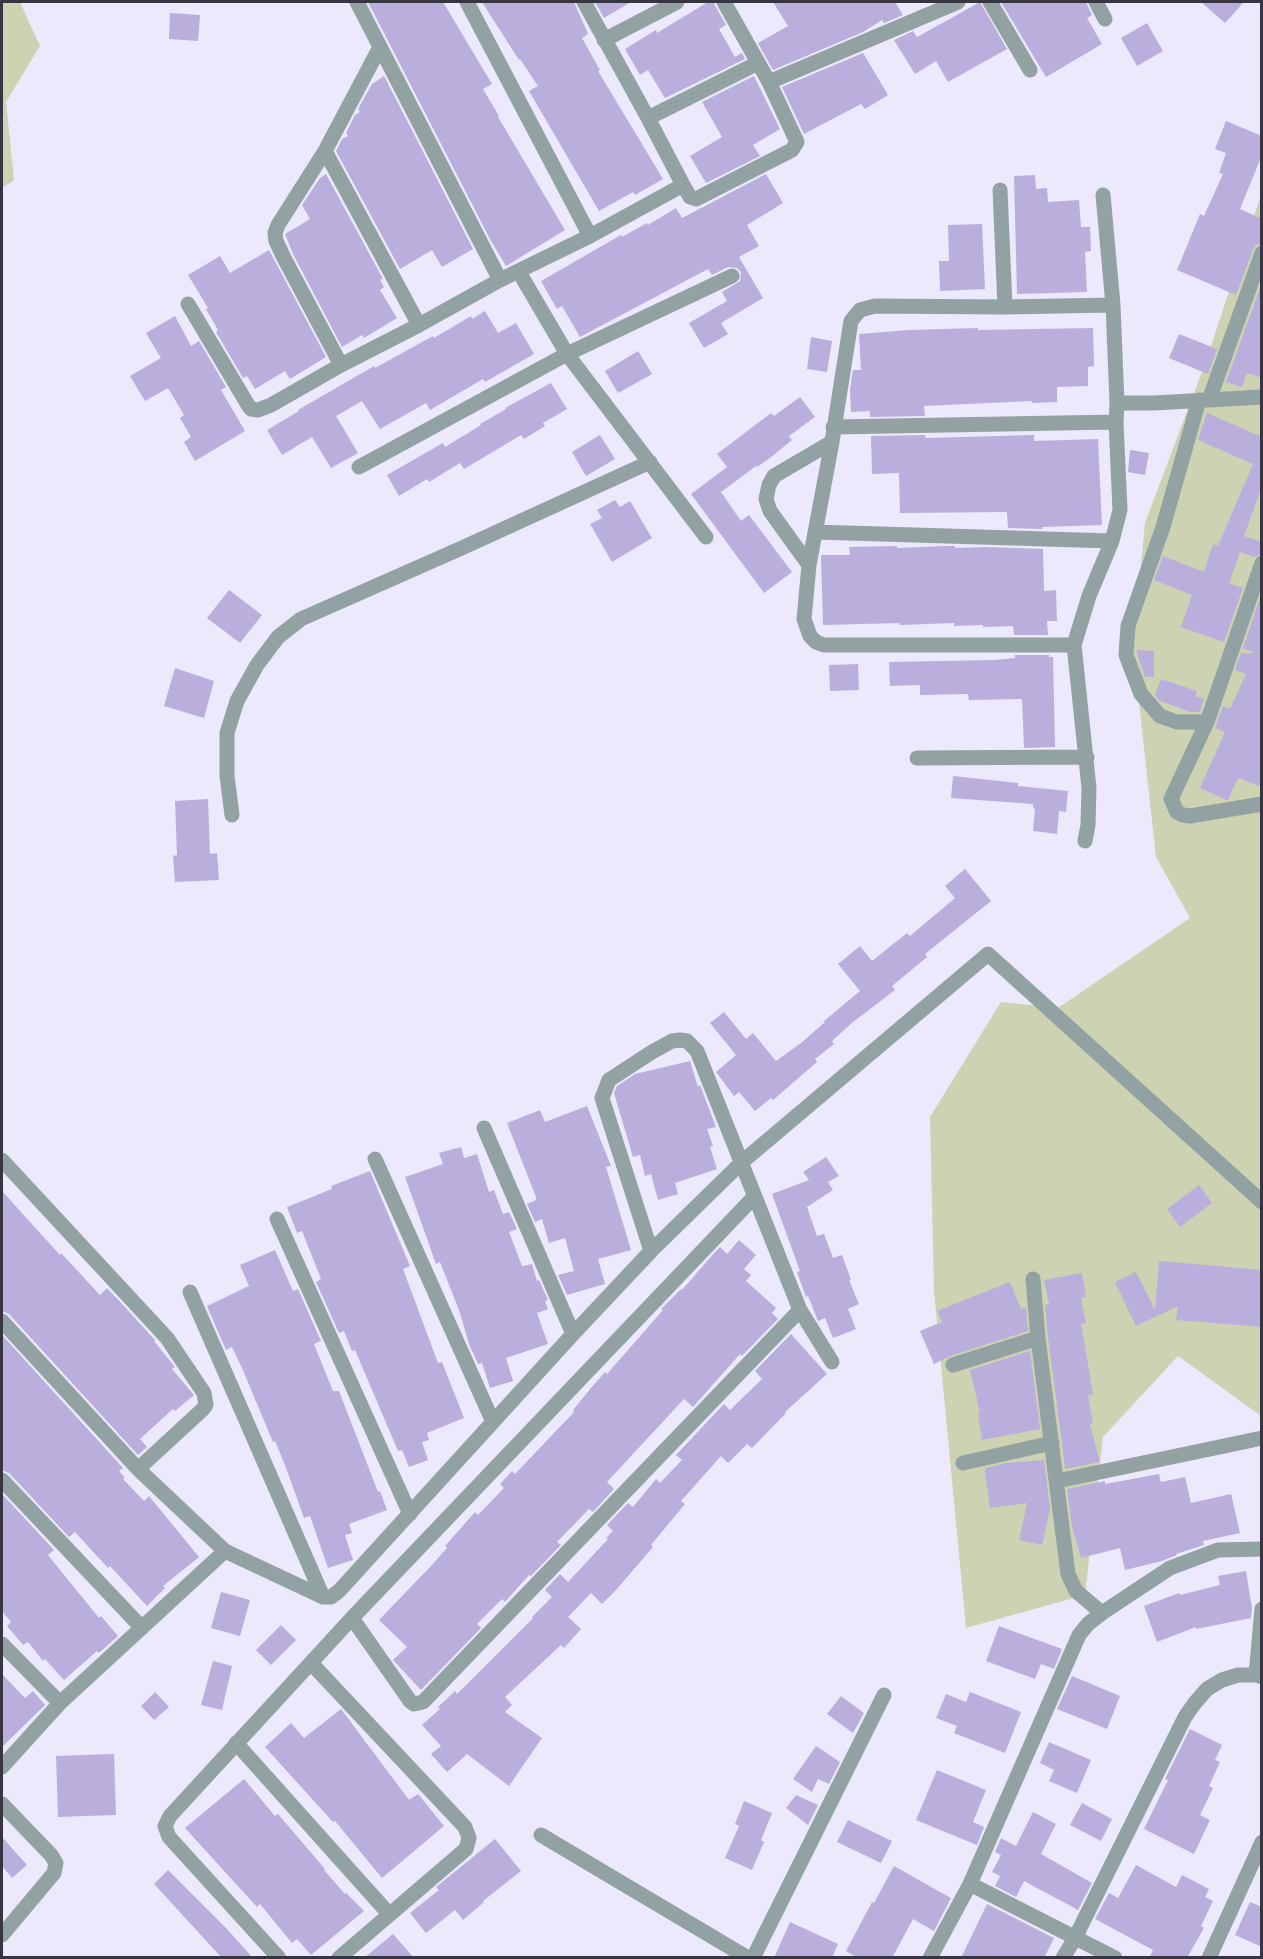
<!DOCTYPE html>
<html>
<head>
<meta charset="utf-8">
<style>
	body { margin:0 }
	#map { position:relative; width:1263px; height:1959px; overflow:hidden; background:#ede9fc; font-family:"IBM Plex Serif",serif }
	canvas { display:block }
	.frame { position:absolute; inset:0; border:3px solid #383542; pointer-events:none }
</style>
</head>
<body>
<div id="map">
<canvas width="1263" height="1959"></canvas>
<div class="frame"></div>
</div>
<script>
const ctx = document.querySelector('canvas').getContext('2d');
ctx.lineJoin = 'round';
function paint(path, color) { ctx.fillStyle = color; ctx.fill(path, 'evenodd'); }
const toPath = rows => new Path2D(rows.map(r => 'M' + r).join(''));
function strokePath(path, color, width, dash) { ctx.strokeStyle = color; ctx.lineWidth = width; ctx.lineCap = dash ? 'butt' : 'round'; ctx.setLineDash(dash || []); ctx.stroke(path); }
paint(toPath([
	[2,2,20,2,40,46,6,102,14,180,2,188],
	[1261,195,1261,1416,1178,1356,1103,1437,1085,1595,966,1628,934,1291,930,1117,1001,1002,1058,1008,1190,918,1156,857,1133,648,1145,523,1206,361]
]), '#cdd3b2');
paint(toPath([
	[368,2,443,2,492,84,483,89,499,116,498,117,565,230,506,266,491,241],
	[482,2,574,2,588,34,582,38,600,70,598,71,663,179,635,195,633,192,599,211,529,91,538,86,520,59,519,60],
	[595,2,631,2,604,18],
	[708,2,713,2,726,25,719,29,735,57,742,53,745,59,665,98,648,70,640,75,625,49,656,30,657,33],
	[773,2,895,2,903,15,884,23,882,20,863,32,773,70,758,43,788,26],
	[980,2,1007,49,948,82,936,61,915,74,894,40,913,31,917,37],
	[1001,2,1086,2,1092,15,1087,18,1102,44,1046,77],
	[1201,2,1244,2,1225,23],
	[170,13,200,15,198,41,169,39],
	[1147,23,1163,51,1137,66,1121,38],
	[863,53,888,95,865,109,861,104,804,134,782,87],
	[384,76,473,249,442,267,432,250,400,269,336,151,342,139,348,136,346,133,355,115,360,112,358,109,372,84],
	[754,76,780,129,753,145,760,156,706,183,690,156,722,137,702,102],
	[1226,121,1262,136,1262,155,1240,209,1262,219,1262,243,1256,245,1253,250,1236,295,1177,270,1200,214,1204,216,1223,174,1219,173,1226,153,1215,149],
	[326,174,383,279,380,280,384,287,380,290,397,318,364,338,362,335,342,347,293,254,285,234,310,219,302,205,320,178],
	[766,174,783,203,747,225,759,246,739,257,763,298,721,323,728,334,704,348,689,323,727,301,722,292,740,281,741,272,737,268,728,267,712,275,708,269,580,337,562,306,557,309,541,281,621,235,622,237,647,223,648,225,676,208,682,218],
	[1035,175,1036,189,1047,188,1048,202,1079,200,1081,227,1090,227,1091,251,1085,252,1087,292,1017,294,1014,176],
	[982,224,985,289,940,291,939,261,949,261,948,225],
	[269,250,326,357,290,379,285,371,255,389,247,376,243,378,216,332,218,330,206,309,208,308,188,275,220,256,230,273],
	[1262,283,1262,378,1247,373,1242,387,1226,382],
	[485,311,498,333,516,323,534,354,485,382,483,379,430,410,426,403,380,429,362,401,336,416,358,453,331,468,312,437,282,455,267,430,299,411,298,410,374,366,375,368,433,336,434,338,471,316,472,319],
	[175,316,191,346,199,341,226,387,221,390,245,431,195,461,184,442,191,437,180,418,184,415,168,388,145,401,130,376,161,358,146,333],
	[978,328,978,330,1093,328,1094,366,1088,367,1088,386,1057,387,1057,402,1032,403,1032,401,924,406,925,416,870,417,870,411,851,412,850,389,853,370,861,370,859,334,909,330],
	[1179,334,1217,349,1208,374,1169,358],
	[811,337,832,341,827,372,807,369],
	[638,351,652,374,618,393,605,371],
	[551,383,567,409,543,423,545,426,524,439,521,435,464,469,460,463,429,482,427,479,399,496,387,475,443,443,445,447,481,425,480,424,506,409,505,408],
	[800,397,815,417,789,436,792,440,770,458,757,467,756,466,721,492,741,521,749,515,792,572,764,593,691,494,727,467,717,454,771,413,774,416],
	[1207,413,1262,437,1262,486,1244,536,1262,542,1262,553,1254,557,1240,552,1229,583,1243,588,1224,642,1181,627,1192,595,1154,580,1163,556,1204,572,1213,544,1218,546,1253,464,1198,440],
	[600,435,615,459,586,476,572,452],
	[925,435,926,438,1034,435,1034,441,1098,439,1102,525,1042,527,1042,529,1008,528,1007,512,900,513,899,473,872,474,871,436],
	[1130,450,1149,453,1145,475,1128,472],
	[615,500,620,507,630,501,652,538,612,562,590,524,602,518,597,510],
	[897,546,897,548,945,546,955,546,955,548,986,547,1043,549,1044,591,1056,590,1057,621,1047,621,1048,635,1014,635,1013,626,983,627,983,625,954,626,954,623,900,625,899,623,823,625,821,555,850,555,849,547],
	[229,590,262,615,240,643,207,618],
	[1261,594,1262,787,1238,778,1228,800,1226,800,1200,788,1225,732,1215,728,1223,706,1230,709,1246,674,1235,670,1241,653,1255,653,1243,648],
	[1136,650,1154,651,1154,677,1145,677],
	[1015,655,1049,655,1049,657,1053,657,1055,747,1024,748,1022,699,969,700,968,694,920,695,920,685,890,686,889,662,995,660,1015,658],
	[858,664,859,690,830,691,829,665],
	[175,668,214,681,204,718,164,706],
	[1161,679,1197,691,1195,696,1204,699,1200,712,1191,712,1160,701,1155,695],
	[953,776,1018,783,1018,786,1068,791,1066,812,1059,811,1057,834,1033,831,1035,809,1033,808,1033,804,951,798],
	[208,799,210,854,217,853,219,880,175,882,173,856,177,855,175,801],
	[965,869,991,901,925,954,927,957,892,986,895,990,853,1022,832,1041,834,1044,815,1059,817,1062,773,1100,771,1098,755,1111,739,1092,734,1096,716,1072,736,1055,710,1023,724,1012,746,1039,753,1033,776,1061,801,1043,825,1022,824,1021,860,991,838,964,860,946,872,961,907,933,910,936,955,898,945,886],
	[690,1061,698,1087,700,1085,716,1127,707,1129,713,1146,710,1147,717,1169,675,1183,678,1194,658,1200,651,1174,645,1176,640,1155,633,1157,614,1093,617,1086,635,1074],
	[587,1106,611,1166,606,1167,631,1250,598,1259,605,1284,567,1295,558,1275,574,1271,565,1238,549,1243,542,1219,535,1222,527,1204,536,1200,536,1197,507,1123,540,1110,545,1122],
	[461,1147,464,1158,477,1154,489,1192,494,1190,503,1214,509,1212,517,1229,509,1232,522,1266,532,1264,537,1281,539,1280,548,1300,545,1301,548,1309,537,1313,548,1344,506,1358,513,1381,490,1388,482,1363,478,1364,469,1344,459,1310,440,1262,436,1264,405,1177,443,1164,439,1153],
	[826,1157,839,1176,828,1182,833,1190,807,1207,817,1236,824,1234,833,1258,842,1255,851,1280,849,1280,859,1304,848,1309,856,1329,833,1338,825,1318,818,1321,808,1296,806,1297,797,1272,800,1271,772,1194,809,1180,803,1172],
	[370,1171,410,1266,403,1269,438,1363,442,1362,464,1418,427,1433,429,1440,422,1442,428,1460,409,1467,402,1450,398,1451,355,1350,352,1351,344,1331,339,1333,316,1282,321,1279,302,1231,297,1233,287,1207,332,1189,331,1186],
	[1199,1185,1212,1203,1180,1227,1167,1209],
	[2,1191,60,1255,61,1253,100,1295,107,1288,124,1306,155,1340,154,1341,175,1367,172,1369,194,1395,175,1411,173,1409,140,1439,147,1447,138,1455,9,1314,2,1311],
	[739,1240,756,1255,744,1269,751,1275,746,1281,776,1308,772,1313,778,1319,742,1356,740,1354,693,1407,684,1399,607,1482,614,1489,593,1512,589,1509,557,1542,561,1545,531,1576,529,1575,505,1602,502,1599,477,1624,481,1628,421,1690,393,1660,407,1647,379,1620,430,1567,447,1548,445,1546,475,1512,478,1515,504,1488,500,1484,512,1471,515,1474,574,1412,573,1410,591,1388,605,1372,607,1374,663,1310,661,1309,681,1289,682,1290,715,1252,720,1247,727,1254],
	[275,1250,293,1291,298,1289,321,1341,314,1344,333,1391,339,1391,378,1492,380,1491,387,1510,349,1524,352,1533,345,1535,353,1560,328,1568,310,1516,304,1518,285,1465,275,1441,273,1442,242,1368,232,1347,226,1350,207,1306,249,1286,240,1265],
	[1159,1261,1262,1270,1262,1327,1176,1320,1178,1306,1136,1326,1115,1282,1136,1272,1155,1310],
	[1082,1273,1086,1297,1081,1298,1086,1323,1081,1324,1093,1394,1088,1395,1093,1423,1090,1424,1100,1462,1065,1469,1064,1458,1048,1337,1045,1305,1049,1304,1044,1280],
	[1010,1282,1021,1309,1026,1308,1028,1331,950,1356,934,1364,920,1331,942,1322,937,1311],
	[791,1334,827,1374,785,1412,786,1413,752,1448,747,1444,728,1463,721,1456,681,1501,685,1504,651,1545,653,1547,616,1590,602,1604,591,1593,568,1617,581,1629,564,1648,561,1645,505,1697,512,1705,505,1712,542,1738,509,1786,467,1754,447,1772,431,1754,441,1746,422,1725,440,1709,438,1707,455,1691,457,1694,533,1618,532,1617,552,1597,545,1590,560,1574,568,1582,608,1539,606,1538,613,1531,607,1525,628,1503,633,1507,656,1479,660,1483,682,1460,676,1455,724,1404,730,1410,762,1379,755,1371],
	[2,1335,123,1468,119,1471,125,1478,123,1479,144,1501,149,1496,199,1557,163,1586,165,1588,147,1606,110,1566,108,1568,75,1532,69,1537,9,1473,2,1470],
	[1030,1351,1040,1429,982,1440,978,1413,980,1412,970,1370],
	[1044,1460,1050,1509,1042,1545,1019,1540,1027,1503,990,1508,985,1471,986,1468,1006,1463],
	[1159,1474,1161,1482,1185,1477,1191,1503,1231,1494,1240,1533,1203,1541,1204,1545,1176,1554,1177,1555,1162,1561,1125,1570,1120,1548,1081,1558,1072,1526,1067,1489,1105,1481,1105,1484],
	[2,1494,54,1550,48,1555,99,1618,101,1616,118,1636,99,1653,97,1651,64,1680,45,1659,43,1661,28,1642,23,1645,7,1626,11,1622,2,1611],
	[1246,1571,1252,1608,1251,1618,1196,1629,1196,1627,1157,1642,1144,1606,1179,1593,1180,1595,1220,1585,1218,1576],
	[221,1592,250,1600,240,1636,211,1628],
	[281,1625,296,1640,271,1665,256,1650],
	[999,1626,1062,1649,1054,1669,1041,1664,1035,1679,986,1661],
	[213,1661,232,1666,222,1710,201,1705],
	[2,1674,25,1698,33,1691,45,1705,2,1747],
	[1072,1676,1120,1696,1107,1729,1057,1709],
	[155,1692,169,1707,154,1720,141,1706],
	[970,1692,1021,1712,1005,1753,954,1733,957,1726,936,1718,946,1694,966,1702],
	[841,1696,864,1713,853,1733,827,1714],
	[341,1709,409,1800,418,1794,444,1826,382,1878,335,1821,333,1822,265,1747,291,1723,304,1738],
	[1190,1729,1222,1745,1215,1760,1220,1762,1209,1786,1213,1788,1200,1815,1210,1820,1194,1854,1144,1829,1168,1780,1165,1779],
	[1049,1742,1091,1760,1077,1793,1049,1781,1054,1770,1040,1763],
	[816,1746,840,1762,829,1784,818,1779,812,1792,793,1779],
	[114,1754,116,1815,58,1817,56,1756],
	[937,1770,986,1790,973,1822,984,1827,977,1845,916,1820],
	[244,1779,275,1816,278,1814,325,1869,324,1870,345,1894,346,1893,364,1911,311,1955,297,1939,292,1943,260,1904,257,1907,185,1828],
	[796,1795,818,1805,808,1825,786,1808],
	[744,1801,772,1813,761,1840,764,1842,752,1870,725,1858,739,1826,735,1824],
	[1082,1803,1112,1819,1101,1841,1070,1825],
	[1033,1812,1056,1824,1041,1854,1092,1883,1078,1910,1024,1881,1016,1897,995,1886,1000,1876,992,1872,1001,1855,995,1852,1001,1838,1016,1846],
	[848,1820,892,1841,881,1863,837,1842],
	[2,1837,27,1865,12,1878,2,1866],
	[495,1839,521,1871,483,1901,484,1902,463,1920,455,1910,426,1933,410,1913,439,1890,436,1887],
	[1136,1865,1176,1887,1182,1875,1209,1889,1205,1897,1213,1901,1201,1926,1204,1928,1187,1958,1149,1958,1153,1950,1095,1919,1109,1893,1118,1898],
	[894,1866,951,1898,934,1931,913,1919,892,1958,857,1958,846,1951,872,1902,874,1903],
	[168,1870,226,1928,253,1958,222,1958,154,1884],
	[1250,1902,1262,1907,1262,1947,1235,1935],
	[987,1904,1054,1938,1044,1958,961,1958],
	[790,1922,838,1944,832,1958,774,1958],
	[393,1934,414,1958,364,1958]
]), '#b9aedc');
strokePath(toPath([
	[357,2,500,280],
	[467,2,590,236],
	[990,2,1030,70],
	[1096,2,1105,19],
	[604,40,677,2],
	[769,82,958,2],
	[648,118,758,63],
	[325,151,380,47],
	[683,185,690,197,696,199,792,150,797,142,769,82,724,2],
	[1000,190,1005,307],
	[519,272,567,354,706,537],
	[188,304,248,405,251,409,258,410,271,405,341,365,419,325,500,280,590,236,683,185,648,118,584,2],
	[341,365,284,258,276,241,275,233,278,225,325,151,419,325],
	[1199,400,1163,527,1128,626,1126,655,1141,694,1160,716,1177,722,1207,722],
	[1209,400,1262,253],
	[1117,403,1154,403,1262,397],
	[833,427,1116,422],
	[359,467,567,354,732,276],
	[815,532,1112,541],
	[1262,563,1207,722,1171,799,1177,812,1183,815,1190,816,1262,804],
	[809,565,770,511,766,499,769,485,774,476,832,442],
	[1074,645,824,645,816,642,810,636,804,619,809,565,832,442,851,321,860,310,875,306,1005,307,1113,305],
	[917,758,1087,757],
	[232,815,227,776,227,733,237,701,257,665,278,637,301,619,464,547,650,462],
	[1085,841,1088,825,1089,788,1074,645,1089,596,1112,541,1120,510,1116,422,1117,403,1113,305,1103,195],
	[484,1128,573,1334],
	[375,1159,493,1422],
	[2,1160,167,1338,204,1393,206,1405,202,1410,138,1469],
	[754,1197,352,1618,410,1701,414,1704,423,1702,800,1310],
	[277,1219,410,1514],
	[651,1251,602,1098,609,1080,652,1052,672,1041,680,1040,687,1041,697,1051,800,1310,832,1362],
	[1033,1279,1038,1338,1068,1574,1076,1591,1102,1613],
	[190,1292,323,1597],
	[2,1321,138,1469,225,1551,323,1597,331,1597,339,1591,573,1334,651,1251,742,1162,988,954,1262,1202],
	[953,1365,1038,1338],
	[963,1463,1052,1443],
	[2,1480,142,1628],
	[1057,1481,1262,1438],
	[2,1644,60,1703],
	[311,1663,465,1827,469,1838,466,1849,339,1958],
	[1256,1675,1262,1609],
	[236,1743,389,1914],
	[2,1767,60,1703,225,1551],
	[2,1804,51,1855,56,1863,54,1873,2,1935],
	[541,1835,748,1958],
	[970,1884,1115,1958],
	[279,1958,169,1837,165,1826,170,1816,352,1618],
	[753,1958,884,1695],
	[930,1958,970,1884,1079,1635,1088,1624,1102,1613,1170,1568,1218,1550,1262,1549],
	[1063,1958,1075,1938,1185,1717,1194,1704,1207,1689,1222,1680,1238,1675,1256,1675,1262,1677],
	[1209,1958,1262,1842]
]), '#92a2a2', 15);
</script>
</body>
</html>
